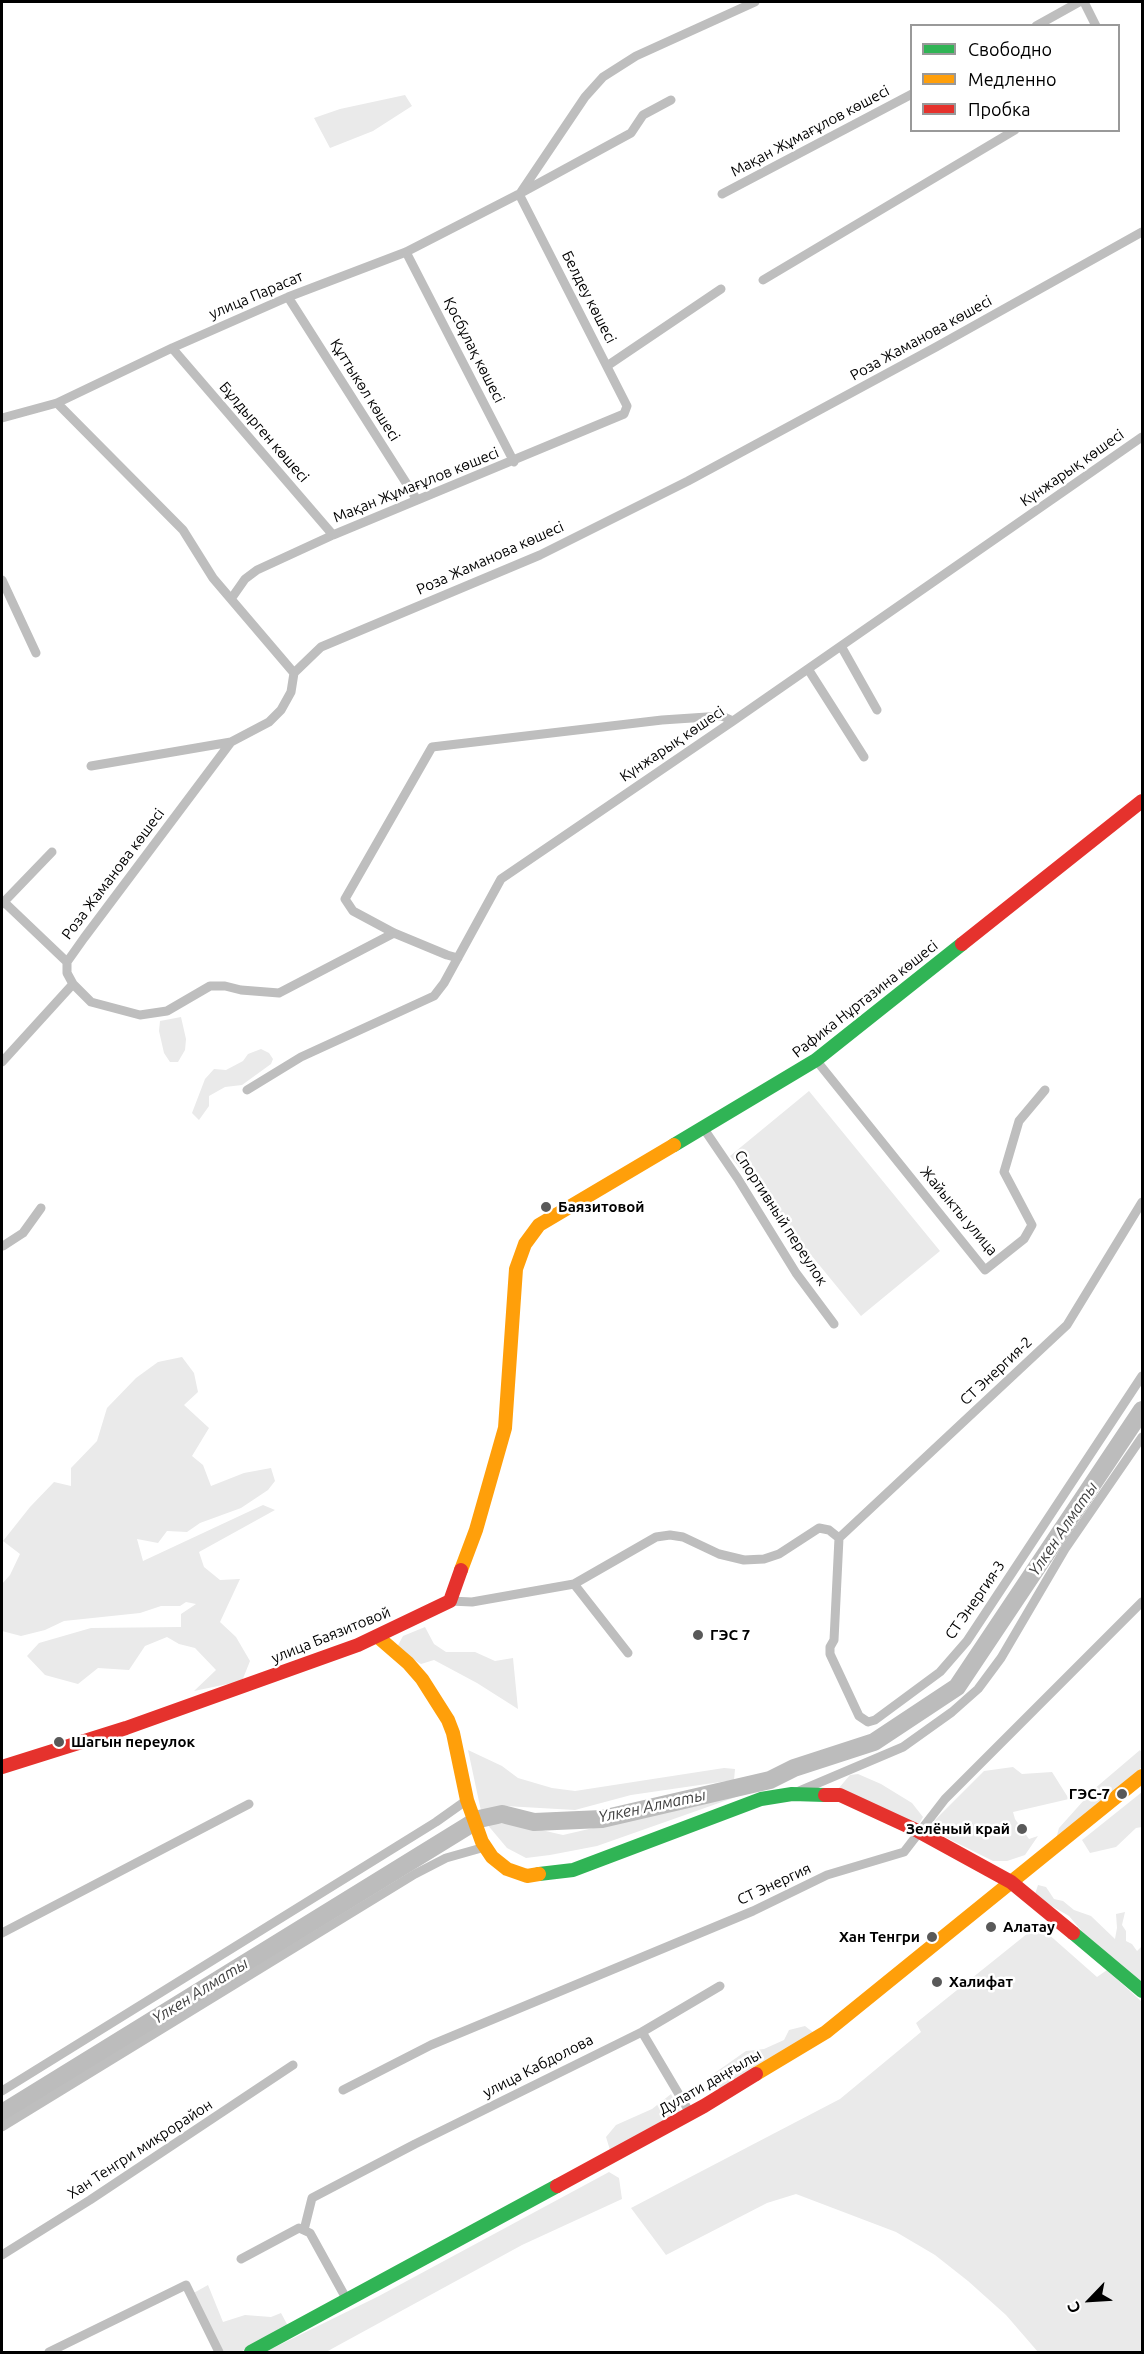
<!DOCTYPE html>
<html>
<head>
<meta charset="utf-8">
<style>
	body { margin:0 }
	#map { position:relative; width:1144px; height:2354px; overflow:hidden; background:#fff; font-family:Ubuntu,sans-serif }
	canvas { display:block }
	.frame { position:absolute; inset:0; border:3px solid #000; pointer-events:none }
	.legend { position:absolute; left:910px; top:24px; width:210px; height:108px; box-sizing:border-box; background:#fff; border:2px solid #999; margin:0; padding:8px 10px; list-style:none; font-size:18px; color:#000 }
	.legend li { display:flex; align-items:center; gap:12px; height:30px }
	.legend b { width:30px; border:2px solid #999 }
	.north { position:absolute; left:1060px; top:2270px; width:60px; height:60px; -webkit-text-stroke:4px #fff; paint-order:stroke; rotate:245deg; font-size:16px; font-weight:700; line-height:24px; text-align:center; color:#000 }
	.north::after { content:''; display:block; margin:auto; width:21px; height:27px; background:#000; clip-path:polygon(50% 0,100% 100%,50% 72%,0 100%) }
</style>
</head>
<body>
<div id="map">
<canvas width="1144" height="2354"></canvas>
<div class="frame"></div>
<ul class="legend">
<li><b style="height:8px;background:#30b455"></b>Свободно</li>
<li><b style="height:8px;background:#ff9f0a"></b>Медленно</li>
<li><b style="height:8px;background:#e5322d"></b>Пробка</li>
</ul>
<div class="north">С</div>
</div>
<script>
const ctx = document.querySelector('canvas').getContext('2d');
ctx.lineJoin = 'round';
function paint(path, color) { ctx.fillStyle = color; ctx.fill(path, 'evenodd'); }
const toPath = rows => new Path2D(rows.map(r => 'M' + r).join(''));
function strokePath(path, color, width, dash) { ctx.strokeStyle = color; ctx.lineWidth = width; ctx.lineCap = dash ? 'butt' : 'round'; ctx.setLineDash(dash || []); ctx.stroke(path); }
function label(font, color, halo, rows, align = 'center') {
  ctx.font = font + ' Ubuntu,sans-serif'; ctx.lineWidth = 5; ctx.setLineDash([]); ctx.textBaseline = 'middle'; ctx.strokeStyle = halo; ctx.fillStyle = color; for (const [text, x, y, turn = 0] of rows) {
    ctx.save(); ctx.translate(x, y); ctx.rotate((+turn || 0) * Math.PI / 180); ctx.textAlign = isNaN(turn) ? turn : align; if (halo) ctx.strokeText(text, 0, 0); ctx.fillText(text, 0, 0); ctx.restore();
  }
}
paint(toPath([
	[405,95,412,106,373,131,330,148,314,118,340,109],
	[181,1017,186,1039,185,1050,178,1062,170,1062,164,1053,159,1031,160,1021],
	[261,1049,269,1053,273,1059,271,1064,242,1085,225,1087,209,1096,209,1106,199,1120,192,1113,205,1079,214,1069,226,1070,243,1061,248,1054],
	[809,1091,940,1251,861,1316,730,1156],
	[182,1357,194,1373,198,1392,184,1405,209,1428,192,1456,203,1465,211,1486,244,1473,271,1468,275,1481,268,1490,241,1508,200,1523,187,1532,167,1531,158,1543,137,1539,143,1561,263,1505,275,1510,199,1552,204,1567,220,1580,240,1579,220,1622,236,1637,250,1661,242,1681,194,1691,216,1670,195,1648,179,1644,167,1637,145,1646,129,1670,98,1668,78,1684,45,1675,27,1656,39,1643,91,1628,181,1627,181,1614,196,1604,186,1602,180,1606,161,1606,140,1613,64,1621,45,1630,21,1636,2,1631,2,1584,10,1575,20,1554,3,1541,30,1507,54,1482,71,1486,71,1468,97,1441,107,1408,136,1378,158,1362],
	[425,1627,434,1644,446,1652,475,1652,495,1661,513,1658,518,1709,477,1683,434,1660,421,1664,396,1649,403,1636],
	[468,1750,502,1766,518,1778,552,1788,575,1791,724,1768,735,1769,734,1780,631,1795,575,1810,505,1806,481,1811],
	[1140,1750,1142,1753,1142,1767,1056,1839,1059,1828,1093,1790],
	[1013,1767,1022,1774,1052,1772,1069,1799,1013,1812,1015,1819,1029,1839,1038,1836,1025,1855,1007,1861,993,1861,927,1828,984,1771],
	[858,1774,881,1784,912,1803,923,1817,917,1827,838,1789,850,1775],
	[753,1791,597,1846,550,1855,526,1858,507,1848,486,1823,515,1824,563,1835],
	[1142,1792,1142,1827,1136,1828,1116,1847,1090,1853,1082,1840],
	[1038,1885,1046,1887,1054,1899,1063,1901,1074,1910,1091,1916,1115,1939,1117,1928,1116,1914,1125,1912,1122,1925,1126,1931,1126,1941,1132,1944,1137,1951,1142,1946,1142,1983,1091,1942,1069,1916,1043,1901,1035,1894],
	[1038,1925,1097,1977,1107,1970,1142,2002,1142,2352,1038,2352,1006,2315,968,2281,935,2255,896,2232,796,2194,767,2203,666,2255,631,2208,840,2099,921,2032,916,2023],
	[805,2026,814,2033,720,2091,709,2077,746,2051,764,2049,784,2040,789,2030],
	[671,2094,680,2111,610,2150,606,2137,616,2125,652,2109],
	[609,2172,619,2178,622,2199,522,2245,326,2352,265,2352,379,2296],
	[208,2285,223,2322,245,2315,271,2317,281,2313,288,2326,240,2352,219,2352,190,2295]
]), '#eaeaea');
strokePath(toPath([
	[2,2113,479,1819,502,1814,534,1822,602,1819,770,1780,794,1768,874,1742,957,1687,1142,1410]
]), '#bcbcbc', 18);
strokePath(toPath([
	[1084,2,1096,26],
	[1036,26,1079,2],
	[521,192,585,97,603,77,636,56,755,2],
	[722,194,912,94],
	[406,252,514,462],
	[763,280,1015,130],
	[288,297,417,500],
	[172,348,333,535],
	[607,366,721,289],
	[57,403,183,530,213,578,294,673],
	[2,418,57,403,172,348,288,297,406,252,519,194,631,133,643,115,671,100],
	[2,580,36,653],
	[231,599,245,579,257,570,333,535,624,414,627,406,519,194],
	[841,646,877,710],
	[808,669,864,757],
	[91,766,231,742],
	[4,902,67,962],
	[2,904,52,852],
	[394,933,279,993,241,990,225,986,210,986,167,1011,140,1015,91,1002,73,984,67,973,67,962,84,938,231,742,269,722,281,710,291,692,294,673,321,647,540,555,688,481,936,347,1142,232],
	[458,958,447,955,394,933,353,911,345,899,432,747,662,720,722,716,733,721],
	[816,1060,985,1270,1024,1239,1032,1225,1004,1172,1019,1121,1045,1090],
	[2,1062,73,984],
	[247,1090,301,1057,434,996,444,983,501,879,733,721,1142,437],
	[704,1129,738,1179,796,1273,834,1324],
	[3,1246,23,1233,41,1208],
	[839,1538,1067,1325,1142,1202],
	[574,1584,628,1653],
	[450,1601,472,1602,574,1584,656,1537,670,1535,683,1537,719,1554,744,1560,764,1559,779,1554,819,1528,829,1530,839,1538,834,1640,830,1647,830,1654,859,1716,868,1722,875,1720,940,1672,967,1641,1142,1376],
	[797,1792,903,1747,952,1712,978,1689,1001,1658,1065,1549,1142,1437],
	[2,1933,249,1804],
	[642,2032,690,2113],
	[343,2090,431,2045,753,1911,827,1875,904,1852,945,1799,1142,1602],
	[2,2091,436,1822,467,1800],
	[2,2127,415,1874,446,1858,485,1847],
	[304,2230,312,2198,415,2144,642,2032,720,1986],
	[2,2255,90,2200,293,2065],
	[241,2259,299,2228,310,2233,347,2300],
	[49,2352,186,2285,219,2352]
]), '#bebebe', 9);
strokePath(toPath([
	[674,1145,816,1060,962,944],
	[539,1874,573,1870,761,1799,792,1794,825,1795],
	[1073,1933,1142,1991],
	[251,2352,557,2186]
]), '#30b455', 14);
strokePath(toPath([
	[461,1570,476,1530,505,1428,516,1269,525,1244,539,1225,674,1145],
	[378,1637,408,1663,422,1679,448,1720,453,1733,467,1800,482,1842,492,1857,507,1869,527,1876,539,1874],
	[756,2074,826,2032,1142,1776]
]), '#ff9f0a', 14);
strokePath(toPath([
	[962,944,1142,801],
	[2,1767,126,1728,358,1645,450,1601,461,1570],
	[825,1795,840,1795,918,1831,1011,1882,1073,1933],
	[557,2186,704,2106,756,2074]
]), '#e5322d', 14);
for (const [x, y, r, color] of [
	[546,1207,6,"#595959"],
	[698,1635,6,"#595959"],
	[59,1742,6,"#595959"],
	[1122,1794,6,"#595959"],
	[1022,1829,6,"#595959"],
	[991,1927,6,"#595959"],
	[932,1937,6,"#595959"],
	[937,1982,6,"#595959"]
]) { const dot = new Path2D(); dot.arc(x, y, r, 0, 2 * Math.PI); ctx.fillStyle = color; ctx.fill(dot); strokePath(dot, '#fff', 2); }
label('15px', '#000', '#fff', [
	["Мақан Жұмағұлов көшесі",810,131,-28],
	["улица Парасат",256,295,-23],
	["Белдеу көшесі",589,297,63],
	["Роза Жаманова көшесі",921,338,-29],
	["Қосбұлақ көшесі",474,350,63],
	["Құттыкөл көшесі",365,390,58],
	["Бұлдырген көшесі",264,432,49],
	["Күнжарық көшесі",1072,468,-35],
	["Мақан Жұмағұлов көшесі",416,485,-22],
	["Роза Жаманова көшесі",490,558,-24],
	["Күнжарық көшесі",672,744,-34],
	["Роза Жаманова көшесі",113,874,-53],
	["Рафика Нұртазина көшесі",865,999,-38],
	["Жайыкты улица",959,1211,50],
	["Спортивный переулок",781,1218,57],
	["СТ Энергия-2",996,1371,-43],
	["СТ Энергия-3",975,1600,-55],
	["улица Баязитовой",331,1635,-22],
	["СТ Энергия",774,1884,-25],
	["улица Кабдолова",538,2066,-27],
	["Дулати даңғылы",710,2082,-30],
	["Хан Тенгри микрорайон",140,2149,-33]
]);
label('bold 15px', '#000', '#fff', [
	["Баязитовой",558,1207],
	["ГЭС 7",710,1635],
	["Шагын переулок",71,1742],
	["ГЭС-7",1110,1794,"right"],
	["Зелёный край",1010,1829,"right"],
	["Алатау",1003,1927],
	["Хан Тенгри",920,1937,"right"],
	["Халифат",949,1982]
], 'left');
label('italic 16px', '#404040', '#fff', [
	["Үлкен Алматы",1063,1529,-56],
	["Үлкен Алматы",652,1806,-12],
	["Үлкен Алматы",200,1991,-32]
]);
</script>
</body>
</html>
